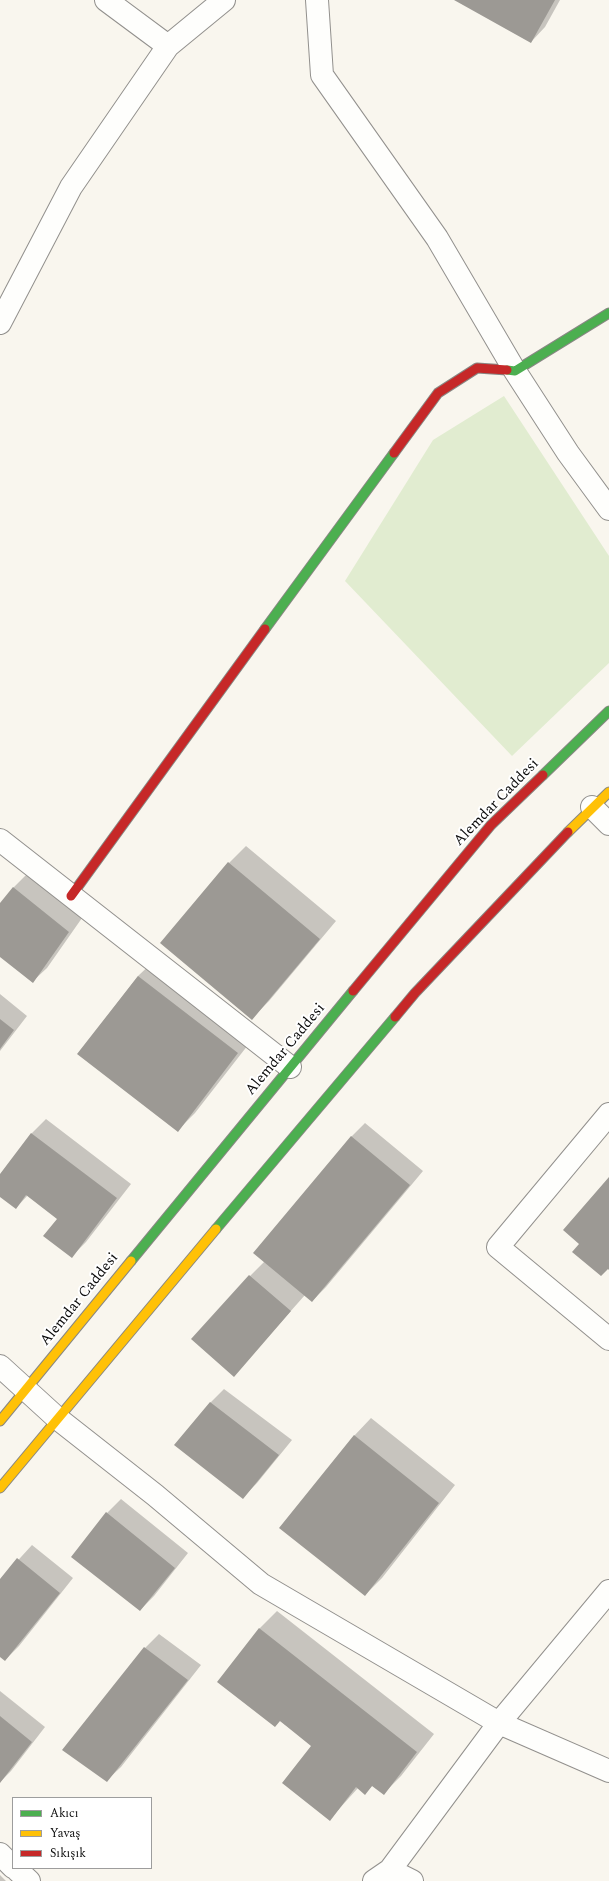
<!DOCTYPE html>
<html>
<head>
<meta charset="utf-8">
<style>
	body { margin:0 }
	#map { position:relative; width:609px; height:1881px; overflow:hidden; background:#f9f6ee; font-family:Spectral,serif }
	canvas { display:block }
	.legend { position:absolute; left:12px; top:1797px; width:140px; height:72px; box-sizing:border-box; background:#fff; border:1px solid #9d9d9d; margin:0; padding:5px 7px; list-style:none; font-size:12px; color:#0a0a0a }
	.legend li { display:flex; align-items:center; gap:8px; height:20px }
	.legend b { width:20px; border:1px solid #9d9d9d }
</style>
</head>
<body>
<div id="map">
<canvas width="609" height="1881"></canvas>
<ul class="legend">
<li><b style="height:5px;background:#4caf50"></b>Akıcı</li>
<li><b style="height:5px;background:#ffc107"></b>Yavaş</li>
<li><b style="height:5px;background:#c62828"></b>Sıkışık</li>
</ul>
</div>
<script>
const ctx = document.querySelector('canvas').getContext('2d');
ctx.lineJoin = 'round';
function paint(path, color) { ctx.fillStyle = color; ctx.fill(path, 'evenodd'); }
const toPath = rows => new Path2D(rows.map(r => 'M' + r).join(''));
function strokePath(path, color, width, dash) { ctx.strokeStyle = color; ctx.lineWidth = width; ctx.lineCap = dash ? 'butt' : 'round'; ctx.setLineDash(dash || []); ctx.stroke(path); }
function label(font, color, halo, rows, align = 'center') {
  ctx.font = font + ' Spectral,serif'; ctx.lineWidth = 4; ctx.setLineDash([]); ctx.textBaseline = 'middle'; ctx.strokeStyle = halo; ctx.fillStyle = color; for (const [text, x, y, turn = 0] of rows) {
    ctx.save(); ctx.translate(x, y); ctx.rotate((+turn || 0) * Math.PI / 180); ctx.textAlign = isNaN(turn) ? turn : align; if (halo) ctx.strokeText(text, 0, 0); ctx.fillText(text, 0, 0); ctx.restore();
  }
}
paint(toPath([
	[504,396,609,556,609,663,512,756,345,581,433,440]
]), '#e1ecd0');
paint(toPath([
	[456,0,560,0,545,27,531,42],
	[246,846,336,921,269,1001,252,1018,229,863],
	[28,873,82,918,47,968,32,982,0,955,0,905,14,887],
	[156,959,255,1036,195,1113,178,1130,79,1053,138,976],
	[0,994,27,1016,0,1051],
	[46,1119,131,1184,86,1242,72,1256,58,1219,28,1195,16,1208,0,1196,0,1175,32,1133],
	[365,1123,423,1171,326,1287,312,1301,305,1295,234,1375,250,1276,265,1261,351,1137],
	[224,1389,292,1440,257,1483,243,1497,210,1403],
	[371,1418,455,1485,382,1578,365,1595,354,1436],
	[121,1499,188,1553,154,1596,140,1610,107,1513],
	[32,1545,73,1578,19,1646,5,1660,0,1656,0,1580],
	[277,1611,434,1734,401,1776,384,1793,373,1785,365,1793,358,1788,330,1819,313,1745,280,1721,218,1682,260,1628],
	[159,1634,201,1665,121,1767,106,1781,145,1648],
	[0,1691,45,1727,11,1771,0,1782],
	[0,1875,6,1881,0,1881]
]), '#0003');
paint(toPath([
	[454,0,555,0,531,43],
	[228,862,320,939,252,1020,160,943],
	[13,887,69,932,33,983,0,957,0,903],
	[138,976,238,1053,178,1132,77,1054],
	[0,1019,14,1030,0,1049],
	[31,1133,117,1198,72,1258,43,1236,57,1219,26,1195,16,1209,0,1197,0,1174],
	[351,1136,410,1185,312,1302,253,1253],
	[609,1177,609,1270,608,1269,601,1276,572,1252,579,1244,563,1230],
	[249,1275,291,1311,234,1377,191,1339],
	[210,1402,279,1455,243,1499,174,1445],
	[354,1435,439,1503,365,1596,279,1528],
	[106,1512,175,1568,140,1611,71,1557],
	[17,1558,60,1593,5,1661,0,1657,0,1579],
	[259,1628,417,1752,384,1795,372,1786,365,1795,356,1787,330,1821,282,1783,311,1746,280,1721,275,1727,217,1682],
	[144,1647,188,1680,107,1782,62,1750],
	[0,1716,32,1742,0,1783]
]), '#9c9994');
const street = toPath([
	[106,0,168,46],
	[317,0,322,75,437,238,515,371,568,453,609,509],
	[0,323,71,187,168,46,224,0],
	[592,807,609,824],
	[0,840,290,1067],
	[609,1114,498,1247,609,1339],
	[0,1366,57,1418,155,1495,261,1584,499,1723,609,1771],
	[0,1854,13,1867],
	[15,1868,29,1881],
	[390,1870,499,1723,609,1591],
	[374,1881,390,1870,412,1881]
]);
const fast = toPath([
	[507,370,515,371,609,313],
	[265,629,394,453],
	[543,775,609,711],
	[216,1229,395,1017],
	[131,1261,353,991]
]);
const slow = toPath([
	[568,832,609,792],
	[0,1421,131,1261],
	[0,1488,216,1229]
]);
const jam = toPath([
	[394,453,438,393,477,368,507,370],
	[71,896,265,629],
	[353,991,491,825,543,775],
	[395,1017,415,993,568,832]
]);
strokePath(street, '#92908d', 24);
strokePath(fast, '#888783', 11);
strokePath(slow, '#888783', 11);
strokePath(jam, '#888783', 11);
strokePath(street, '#fefefc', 22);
strokePath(fast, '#4caf50', 9);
strokePath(slow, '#ffc107', 9);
strokePath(jam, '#c62828', 9);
label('15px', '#0a0a0a', '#fff', [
	["Alemdar Caddesi",497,803,-46],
	["Alemdar Caddesi",286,1050,-50],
	["Alemdar Caddesi",80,1300,-51]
]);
</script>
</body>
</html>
